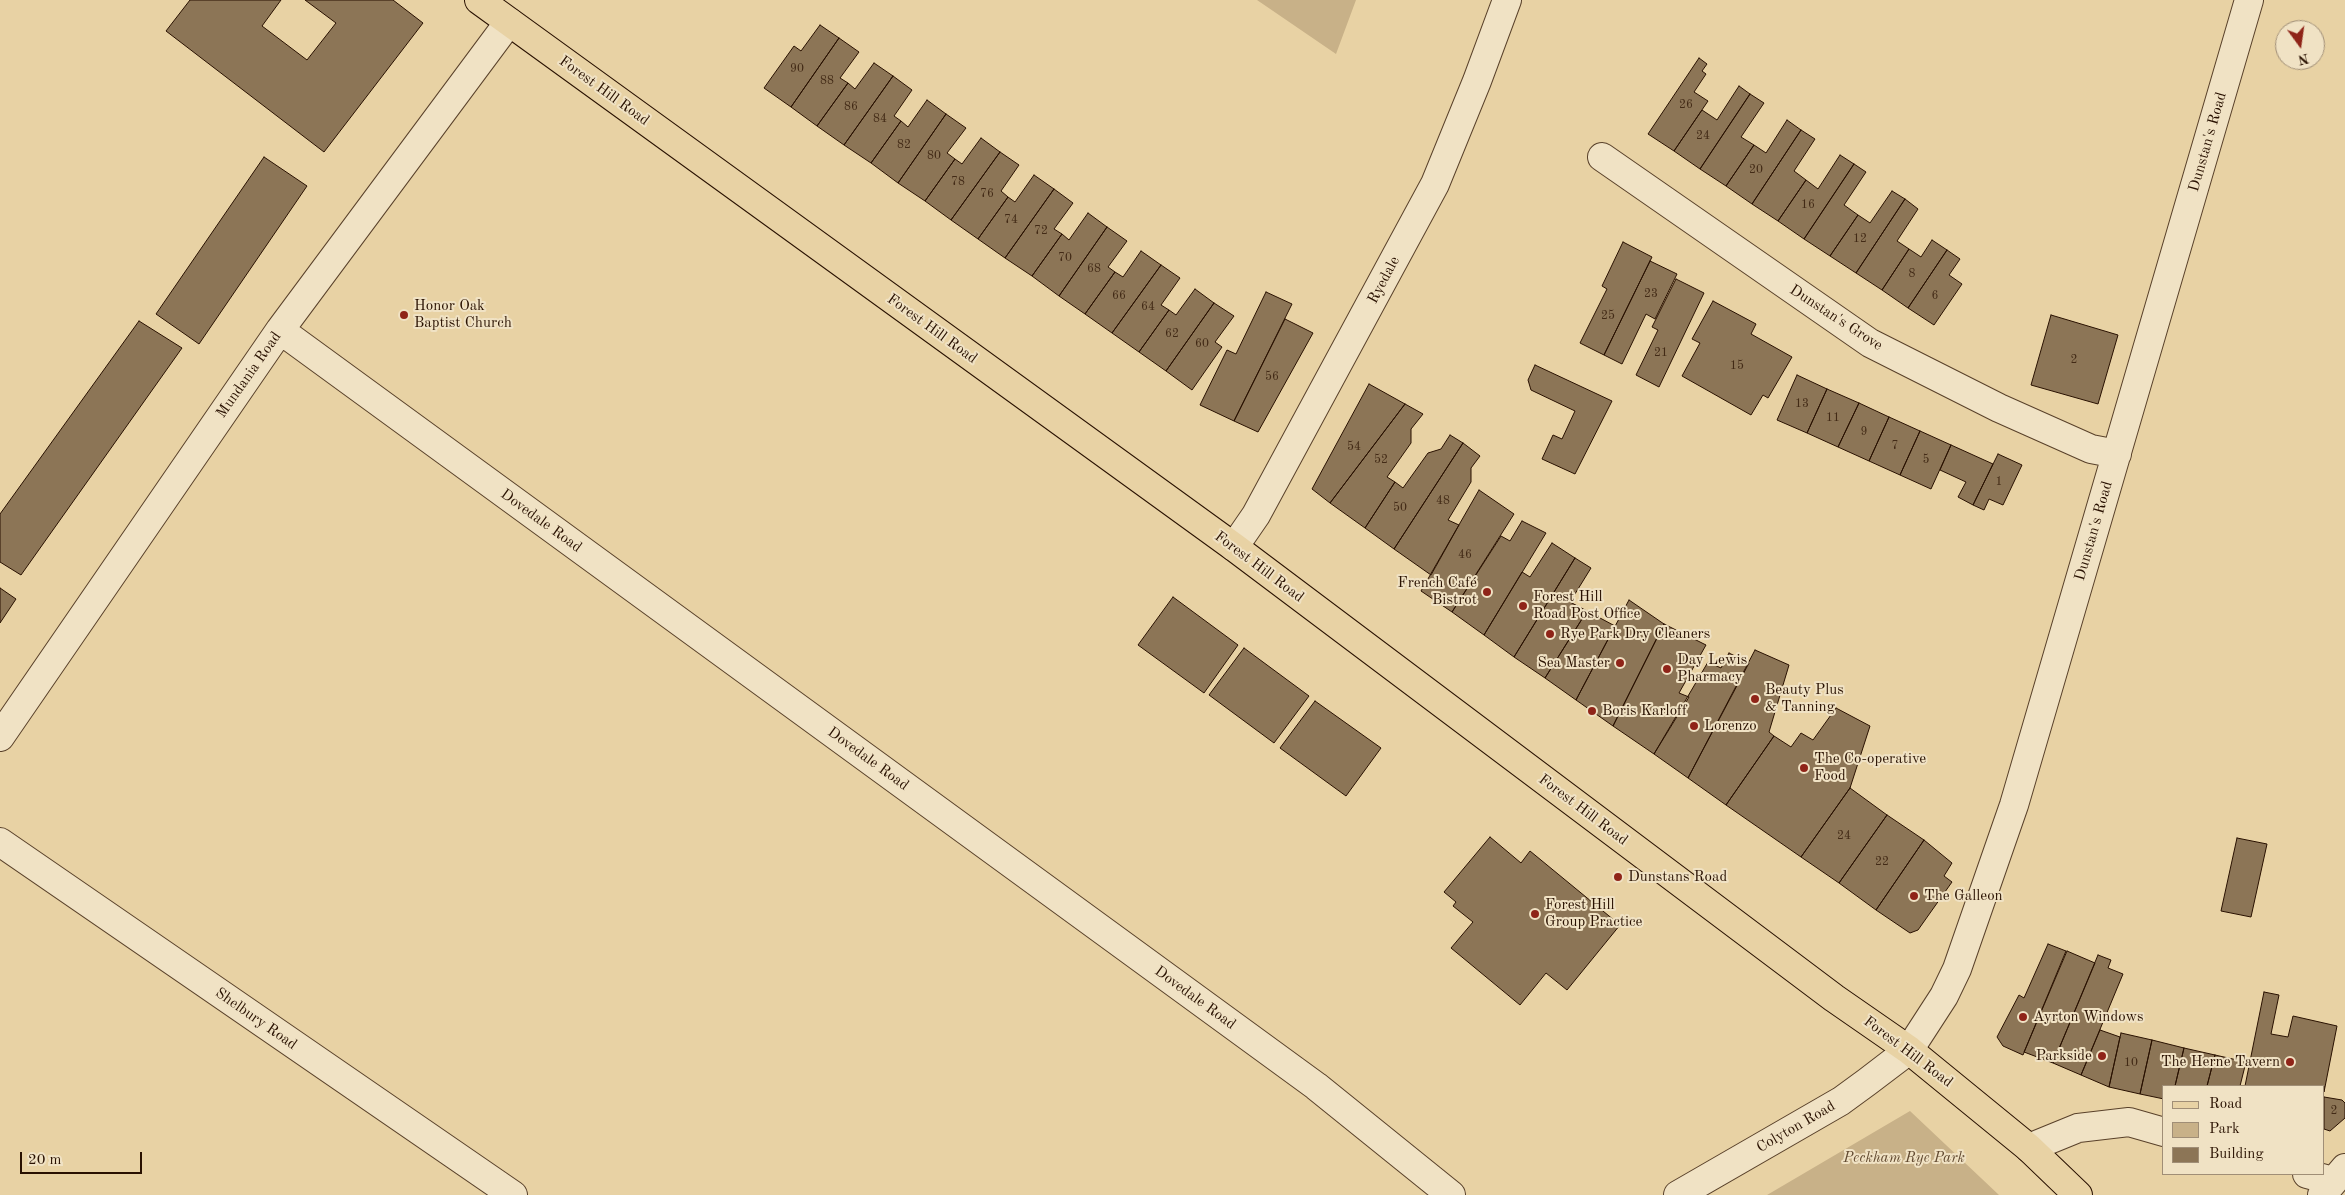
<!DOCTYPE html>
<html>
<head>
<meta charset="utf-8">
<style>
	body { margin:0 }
	#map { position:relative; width:2345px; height:1195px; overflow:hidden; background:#e8d2a4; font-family:"Old Standard TT",serif }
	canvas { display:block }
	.legend { position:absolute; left:2162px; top:1085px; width:162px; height:90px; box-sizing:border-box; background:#f0e2c4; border:1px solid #a08e76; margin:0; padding:6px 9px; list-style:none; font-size:15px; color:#291101 }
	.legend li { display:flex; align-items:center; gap:10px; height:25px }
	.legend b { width:25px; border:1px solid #a08e76 }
	.north { position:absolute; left:2275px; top:20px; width:50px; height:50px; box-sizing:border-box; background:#f0e2c4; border:1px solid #a08e76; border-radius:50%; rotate:166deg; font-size:14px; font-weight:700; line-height:20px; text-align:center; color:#291101 }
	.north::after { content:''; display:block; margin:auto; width:18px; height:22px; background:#8f2418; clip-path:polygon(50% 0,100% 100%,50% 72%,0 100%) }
	.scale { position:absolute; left:20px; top:1152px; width:122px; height:22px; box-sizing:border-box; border:2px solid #291101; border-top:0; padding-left:6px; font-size:15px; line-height:18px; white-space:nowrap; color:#291101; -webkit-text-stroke:4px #f0e2c4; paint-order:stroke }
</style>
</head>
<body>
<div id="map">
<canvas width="2345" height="1195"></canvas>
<ul class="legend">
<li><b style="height:6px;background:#e8d2a4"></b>Road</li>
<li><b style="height:14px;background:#c8b188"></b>Park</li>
<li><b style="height:14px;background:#8c7556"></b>Building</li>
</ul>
<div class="north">N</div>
<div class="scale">20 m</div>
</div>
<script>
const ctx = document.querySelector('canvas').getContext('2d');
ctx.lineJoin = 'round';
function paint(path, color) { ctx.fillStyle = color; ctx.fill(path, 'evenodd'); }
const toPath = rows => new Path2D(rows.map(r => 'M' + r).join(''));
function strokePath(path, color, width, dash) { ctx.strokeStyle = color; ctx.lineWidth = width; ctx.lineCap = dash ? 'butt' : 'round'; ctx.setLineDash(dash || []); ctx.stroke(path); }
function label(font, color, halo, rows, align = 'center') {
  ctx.font = font + ' "Old Standard TT",serif'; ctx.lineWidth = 4; ctx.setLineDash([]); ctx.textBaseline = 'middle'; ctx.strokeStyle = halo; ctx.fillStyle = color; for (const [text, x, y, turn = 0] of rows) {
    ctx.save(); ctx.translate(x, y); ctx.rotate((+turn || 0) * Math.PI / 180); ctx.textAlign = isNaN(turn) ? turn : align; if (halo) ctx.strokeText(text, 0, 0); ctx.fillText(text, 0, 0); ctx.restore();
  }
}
paint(toPath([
	[1257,0,1356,0,1336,54],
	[1910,1111,1999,1195,1767,1195]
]), '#c8b188');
const building = toPath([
	[190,0,281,0,262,26,307,60,336,23,305,0,393,0,423,23,324,152,166,31,190,0],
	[820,25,839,38,791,107,764,88,794,46,801,51,820,25],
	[839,38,859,52,840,78,848,83,817,126,791,107,839,38],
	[1699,58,1707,64,1702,71,1706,74,1694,92,1708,101,1674,151,1648,134,1699,58],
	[874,63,893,76,844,145,817,126,848,83,855,89,874,63],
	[893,76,912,90,894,116,901,121,871,163,844,145,893,76],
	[1739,86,1750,94,1700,169,1674,151,1702,110,1717,120,1739,86],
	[1750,94,1764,103,1741,137,1754,145,1726,186,1700,169,1750,94],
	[927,100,946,114,898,183,871,163,901,121,908,127,927,100],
	[946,114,966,128,947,153,955,159,925,201,898,183,946,114],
	[1787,120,1801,130,1752,204,1726,186,1754,145,1766,153,1787,120],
	[1801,130,1815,139,1794,171,1806,180,1778,221,1752,204,1801,130],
	[981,138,1000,152,951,220,925,201,955,159,962,164,981,138],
	[1000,152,1019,165,1001,191,1008,197,978,239,951,220,1000,152],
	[1840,155,1854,164,1804,239,1778,221,1806,180,1818,189,1840,155],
	[264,157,307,186,199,344,156,314,264,157],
	[1854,164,1866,172,1844,205,1858,215,1830,256,1804,239,1854,164],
	[1034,175,1054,189,1005,258,978,239,1008,197,1015,202,1034,175],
	[1054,189,1073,203,1054,229,1062,234,1032,276,1005,258,1054,189],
	[1892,191,1905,199,1856,273,1830,256,1858,215,1870,223,1892,191],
	[1905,199,1918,209,1897,241,1909,249,1882,290,1856,273,1905,199],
	[1088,213,1107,227,1059,296,1032,276,1062,234,1069,240,1088,213],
	[1107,227,1127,241,1108,267,1115,272,1085,314,1059,296,1107,227],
	[1932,240,1947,250,1908,308,1882,290,1909,249,1921,257,1932,240],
	[1623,242,1652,257,1604,355,1580,343,1607,289,1602,286,1623,242],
	[1947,250,1960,259,1949,275,1962,284,1934,325,1908,308,1947,250],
	[1141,251,1161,265,1112,333,1085,314,1115,272,1123,277,1141,251],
	[1650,261,1677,274,1655,319,1646,314,1622,364,1604,355,1650,261],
	[1161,265,1180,278,1161,305,1169,310,1139,352,1112,333,1161,265],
	[1676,279,1704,293,1659,387,1636,375,1658,330,1652,327,1676,279],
	[1195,289,1214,303,1166,371,1139,352,1169,310,1176,315,1195,289],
	[1266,292,1292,304,1234,421,1200,405,1227,350,1236,354,1266,292],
	[1713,301,1756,324,1751,334,1792,357,1768,398,1763,395,1751,415,1682,376,1700,343,1692,339,1713,301],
	[1214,303,1234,316,1215,342,1222,347,1192,390,1166,371,1214,303],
	[2051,315,2118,335,2098,404,2031,385,2051,315],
	[1285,319,1313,333,1258,432,1234,421,1285,319],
	[139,321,182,348,21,575,0,562,0,514,139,321],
	[1535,365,1612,401,1575,474,1542,459,1553,435,1562,439,1575,411,1531,390,1528,380,1535,365],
	[1797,375,1827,389,1807,433,1777,420,1797,375],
	[1369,384,1405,404,1330,503,1312,489,1369,384],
	[1827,389,1859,403,1838,447,1807,433,1827,389],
	[1859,403,1889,417,1869,461,1838,447,1859,403],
	[1405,404,1423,414,1411,429,1411,443,1387,477,1395,482,1365,528,1330,503,1405,404],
	[1889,417,1920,431,1900,475,1869,461,1889,417],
	[1920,431,1951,445,1931,489,1900,475,1920,431],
	[1450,435,1463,443,1394,549,1365,528,1395,482,1403,488,1428,453,1441,449,1450,435],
	[1463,443,1480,456,1471,468,1471,482,1448,520,1459,525,1431,575,1394,549,1463,443],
	[1951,445,1993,464,1973,505,1958,497,1966,482,1940,470,1951,445],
	[1998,454,2022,465,2003,505,1989,499,1984,510,1973,505,1998,454],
	[1479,490,1514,514,1452,612,1421,591,1479,490],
	[1522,521,1546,533,1484,635,1452,612,1501,536,1510,541,1522,521],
	[1552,543,1575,558,1514,657,1484,635,1522,572,1530,577,1552,543],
	[1575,558,1591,568,1570,602,1587,611,1545,678,1514,657,1575,558],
	[0,588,16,599,0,623,0,588],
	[1173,597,1238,645,1204,693,1138,645,1173,597],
	[1629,600,1664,624,1613,726,1576,700,1629,600],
	[1587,611,1615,626,1576,700,1545,678,1587,611],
	[1664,624,1706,645,1679,693,1689,697,1654,754,1613,726,1664,624],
	[1244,648,1309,696,1274,743,1209,695,1244,648],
	[1755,650,1789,665,1769,732,1774,736,1726,805,1688,778,1755,650],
	[1729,653,1749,663,1688,778,1654,754,1708,662,1721,668,1729,653],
	[1315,701,1381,748,1346,796,1280,748,1315,701],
	[1836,708,1870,726,1850,788,1801,857,1726,805,1774,736,1791,747,1801,733,1813,740,1836,708],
	[1850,788,1887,815,1839,883,1801,857,1850,788],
	[1887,815,1924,840,1876,910,1839,883,1887,815],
	[1490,837,1521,863,1530,851,1620,925,1567,990,1546,973,1520,1005,1451,948,1473,922,1453,906,1456,902,1444,892,1490,837],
	[2237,838,2267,844,2251,917,2221,911,2237,838],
	[1924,840,1952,863,1944,876,1952,882,1918,930,1910,933,1876,910,1924,840],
	[2048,944,2066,951,2023,1055,2003,1046,1997,1037,2019,995,2024,998,2048,944],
	[2067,951,2095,963,2053,1063,2024,1052,2067,951],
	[2098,955,2111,960,2108,968,2123,974,2081,1075,2053,1063,2098,955],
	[2264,992,2279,995,2271,1034,2288,1037,2293,1016,2337,1026,2324,1092,2324,1086,2245,1086,2264,992],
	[2100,1030,2120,1037,2109,1087,2081,1075,2100,1030],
	[2121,1033,2152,1040,2140,1094,2109,1087,2121,1033],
	[2152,1040,2184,1048,2175,1086,2164,1086,2164,1099,2140,1094,2152,1040],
	[2184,1048,2215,1055,2207,1086,2175,1086,2184,1048],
	[2215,1055,2246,1062,2240,1086,2207,1086,2215,1055],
	[2324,1097,2342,1100,2345,1103,2345,1118,2330,1131,2324,1129,2324,1097]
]);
paint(building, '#8c7556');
strokePath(building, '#291101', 1);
const minor = toPath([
	[1602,157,1870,343,1999,408,2091,449,2117,454],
	[280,330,1316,1086,1451,1195],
	[1234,547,1256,515,1435,184,1477,81,1507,0],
	[0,737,280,330,509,22],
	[0,842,513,1195],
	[2029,1148,2078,1128,2129,1122,2164,1132],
	[2307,1174,2333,1181],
	[1678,1195,1841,1101,1867,1082,1909,1050,1944,996,1957,969,2014,805,2249,0],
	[2322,1195,2345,1168]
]);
const major = toPath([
	[479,0,1234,547,1834,998,1909,1050,2029,1148,2078,1195]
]);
strokePath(minor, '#59412a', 30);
strokePath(major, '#291101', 30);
strokePath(minor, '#f0e2c4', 28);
strokePath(major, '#e8d2a4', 28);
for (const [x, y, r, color] of [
	[404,315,5,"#8f2418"],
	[1487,592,5,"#8f2418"],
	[1523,606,5,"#8f2418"],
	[1550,634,5,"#8f2418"],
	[1620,663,5,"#8f2418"],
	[1667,669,5,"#8f2418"],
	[1755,699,5,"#8f2418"],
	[1592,711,5,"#8f2418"],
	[1694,726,5,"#8f2418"],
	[1804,768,5,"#8f2418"],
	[1618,877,5,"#8f2418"],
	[1914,896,5,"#8f2418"],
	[1535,914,5,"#8f2418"],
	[2023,1017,5,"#8f2418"],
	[2102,1056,5,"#8f2418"],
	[2290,1062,5,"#8f2418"]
]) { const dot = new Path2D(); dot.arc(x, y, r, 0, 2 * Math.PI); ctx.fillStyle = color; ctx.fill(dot); strokePath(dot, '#f0e2c4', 2); }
label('12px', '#422a16', null, [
	["90",797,69],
	["88",827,81],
	["26",1686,105],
	["86",851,107],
	["84",880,119],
	["24",1703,136],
	["82",904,145],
	["80",934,156],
	["20",1756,170],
	["78",958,182],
	["76",987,194],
	["16",1808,205],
	["74",1011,220],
	["72",1041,231],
	["12",1860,239],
	["70",1065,258],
	["68",1094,269],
	["8",1912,274],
	["23",1651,294],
	["66",1119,296],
	["6",1935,296],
	["64",1148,307],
	["25",1608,316],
	["62",1172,334],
	["60",1202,344],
	["21",1661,353],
	["2",2074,360],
	["15",1737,366],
	["56",1272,377],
	["13",1802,404],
	["11",1833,418],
	["9",1864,432],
	["7",1895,446],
	["54",1354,447],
	["52",1381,460],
	["5",1926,460],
	["1",1999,482],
	["48",1443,501],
	["50",1400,508],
	["46",1465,555],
	["24",1844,836],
	["22",1882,862],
	["10",2131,1063],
	["2",2334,1111]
]);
label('15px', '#291101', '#f0e2c4', [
	["Forest Hill Road",604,91,36],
	["Dunstan's Road",2208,142,-74],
	["Ryedale",1384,280,-62],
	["Dunstan's Grove",1836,318,33],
	["Forest Hill Road",932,329,36],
	["Mundania Road",249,375,-55],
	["Dovedale Road",541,521,36],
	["Dunstan's Road",2094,531,-74],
	["Forest Hill Road",1259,567,37],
	["Dovedale Road",868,759,36],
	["Forest Hill Road",1583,810,37],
	["Dovedale Road",1195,998,36],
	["Shelbury Road",256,1019,35],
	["Forest Hill Road",1908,1052,37],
	["Colyton Road",1796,1127,-30]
]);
label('15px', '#291101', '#f0e2c4', [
	["Honor Oak",414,306],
	["Baptist Church",414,323],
	["French Café",1477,583,"right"],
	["Bistrot",1477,600,"right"],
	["Forest Hill",1533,597],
	["Road Post Office",1533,614],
	["Rye Park Dry Cleaners",1560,634],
	["Day Lewis",1677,660],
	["Pharmacy",1677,677],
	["Sea Master",1610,663,"right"],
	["Beauty Plus",1765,690],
	["& Tanning",1765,707],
	["Boris Karloff",1602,711],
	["Lorenzo",1704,726],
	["The Co-operative",1814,759],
	["Food",1814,776],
	["Dunstans Road",1628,877],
	["The Galleon",1924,896],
	["Forest Hill",1545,905],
	["Group Practice",1545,922],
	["Ayrton Windows",2033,1017],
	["Parkside",2092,1056,"right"],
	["The Herne Tavern",2280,1062,"right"]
], 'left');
label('italic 15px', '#614930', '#f0e2c4', [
	["Peckham Rye Park",1904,1158]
]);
</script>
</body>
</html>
